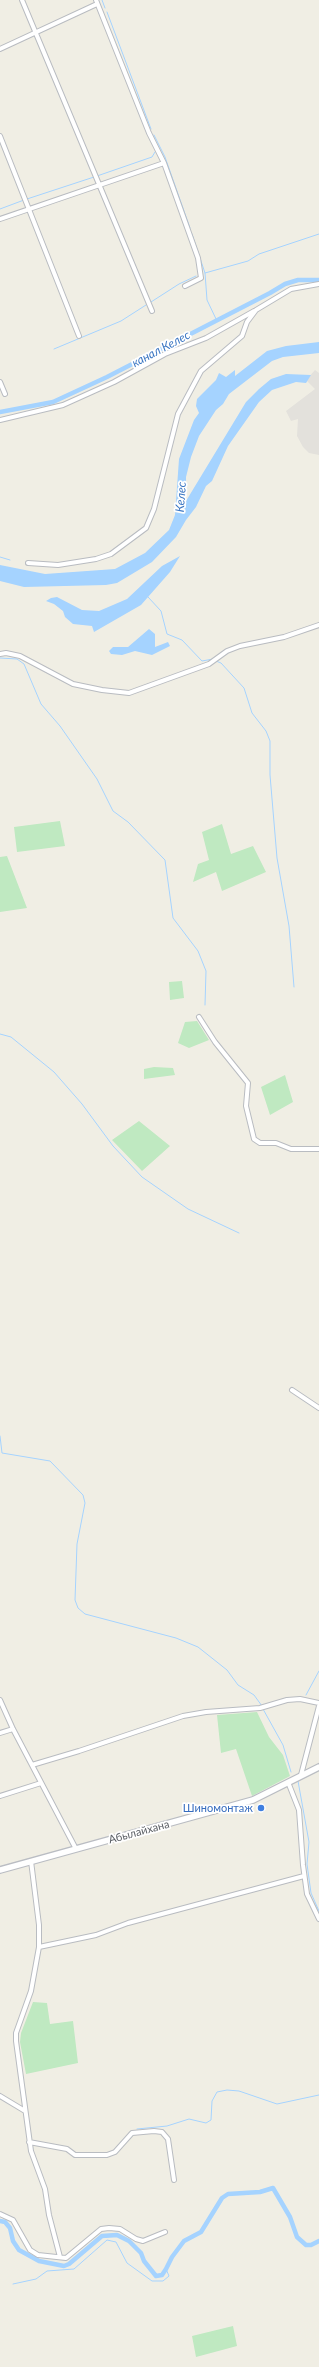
<!DOCTYPE html>
<html>
<head>
<meta charset="utf-8">
<style>
	body { margin:0 }
	canvas { display:block; background:#f0eee4 }
</style>
</head>
<body>
<canvas width="319" height="2367"></canvas>
<script>
const ctx = document.querySelector('canvas').getContext('2d');
ctx.lineJoin = 'round';
function paint(path, color) { ctx.fillStyle = color; ctx.fill(path, 'evenodd'); }
const toPath = rows => new Path2D(rows.map(r => 'M' + r).join(''));
function strokePath(path, color, width, dash) { ctx.strokeStyle = color; ctx.lineWidth = width; ctx.lineCap = dash ? 'butt' : 'round'; ctx.setLineDash(dash || []); ctx.stroke(path); }
function label(font, color, halo, rows, align = 'center') {
  ctx.font = font + ' Lato,sans-serif'; ctx.lineWidth = 3.5; ctx.setLineDash([]); ctx.textBaseline = 'middle'; ctx.strokeStyle = halo; ctx.fillStyle = color; for (const [text, x, y, turn = 0] of rows) {
    ctx.save(); ctx.translate(x, y); ctx.rotate((+turn || 0) * Math.PI / 180); ctx.textAlign = isNaN(turn) ? turn : align; if (halo) ctx.strokeText(text, 0, 0); ctx.fillText(text, 0, 0); ctx.restore();
  }
}
paint(toPath([
	[315,370,319,373,319,455,309,453,303,447,297,436,298,419,291,421,286,411,315,389,306,380]
]), '#e3e1dc');
paint(toPath([
	[60,821,65,846,17,852,14,827],
	[222,824,231,854,253,846,266,872,222,891,216,872,193,882,198,864,209,860,202,832],
	[7,856,27,908,0,912,0,857],
	[182,981,184,998,170,1000,169,982],
	[197,1021,209,1040,189,1048,178,1043,185,1022],
	[154,1067,173,1068,175,1075,144,1079,144,1069],
	[285,1075,293,1102,270,1115,261,1087],
	[139,1121,170,1146,142,1171,112,1140],
	[257,1712,269,1737,283,1755,290,1776,252,1796,236,1749,221,1753,217,1715],
	[33,2002,47,2003,50,2024,73,2021,78,2063,26,2074,20,2042,21,2033],
	[233,2326,237,2346,196,2357,192,2336]
]), '#bfe9c1');
paint(toPath([
	[319,342,319,353,283,357,272,361,229,394,223,404,216,410,199,436,191,457,186,477,186,501,246,402,259,389,271,379,286,374,311,375,306,383,296,382,272,390,259,402,228,446,212,481,206,486,196,507,186,520,176,537,152,562,117,583,106,585,24,587,0,581,0,565,45,574,115,569,145,553,169,530,175,515,179,459,194,420,199,413,196,406,197,399,216,380,219,373,226,377,235,370,235,376,267,351,286,346],
	[180,556,170,572,141,605,94,632,92,626,73,624,65,617,63,611,54,604,46,601,51,598,57,597,82,610,99,611,127,599,162,566],
	[149,629,155,634,155,647,168,642,170,646,152,655,135,651,122,655,111,654,109,651,113,647,128,647]
]), '#a5d3ff');
strokePath(toPath([
	[102,0,105,8],
	[107,12,151,129],
	[154,135,165,157,190,228],
	[97,176,152,157,155,152],
	[27,199,94,177],
	[0,209,24,200],
	[192,234,205,273,207,300,217,321],
	[205,273,248,261,259,254,319,234],
	[151,302,179,284,196,276],
	[54,349,121,321,146,305],
	[0,557,10,560],
	[148,597,161,611,167,634,182,640,202,661,213,659],
	[0,658,17,659,24,664,41,704,60,726,97,779,113,811,128,822,165,860,173,918,198,951,206,971,205,1005],
	[216,661,221,663,244,688,252,713,266,731,270,741,270,775,277,858,289,926,294,987],
	[0,1034,11,1037,54,1072,82,1104,113,1146,142,1177,188,1209,239,1233],
	[0,1436,2,1453,50,1461,83,1495,85,1503,77,1544,75,1600,78,1608,85,1614,176,1638,198,1647,227,1670,238,1685,254,1695,262,1706],
	[306,1695,319,1671],
	[263,1709,283,1745,291,1772],
	[298,1781,309,1842,307,1864,311,1893,319,1911],
	[137,2129,167,2126,189,2119,206,2123,211,2120,212,2101,217,2092,227,2090,239,2091,277,2104,319,2095],
	[13,2284,36,2279,47,2271,74,2269,107,2240,116,2242,127,2263,152,2281,163,2281,169,2276,166,2269]
]), '#a5d3ff', 1);
strokePath(toPath([
	[0,412,53,402,107,377,270,293,285,284,298,280,319,280],
	[0,2221,5,2222,10,2228,13,2241,19,2250,39,2261,64,2266,69,2264,102,2236,117,2235,129,2241,141,2253,144,2261,156,2276,162,2275,166,2269,172,2257,184,2241,201,2232,222,2198,228,2194,260,2192,273,2188,290,2217,297,2237,306,2245,311,2245,319,2241]
]), '#a5d3ff', 4.5);
const street = toPath([
	[22,0,152,311],
	[96,0,149,133,164,163,198,258,201,278,185,286],
	[0,49,97,4],
	[0,136,79,336],
	[0,219,164,163],
	[0,382,5,394],
	[0,420,63,405,114,382,165,354,206,338,254,311],
	[28,563,58,565,96,559,111,554,146,528,154,509,178,414,201,371,242,336,247,322,256,310,291,289,319,284],
	[0,654,6,653,20,656,73,684,102,690,129,693,209,664,227,651,240,646,284,637,319,625],
	[199,1017,215,1042,248,1083,246,1106,254,1139,260,1143,276,1143,291,1149,319,1149],
	[292,1390,319,1408],
	[0,1700,13,1729,76,1849],
	[0,1733,13,1729],
	[32,1765,79,1751,183,1716,206,1712,260,1708,287,1700,300,1699,319,1703],
	[301,1775,319,1706],
	[288,1782,299,1810,303,1865,307,1894,319,1919],
	[0,1796,41,1783],
	[31,1861,39,1925,39,1947,31,1991,16,2033,16,2041,31,2151,45,2189,49,2215,60,2257],
	[39,1947,96,1935,128,1923,304,1876],
	[0,2096,25,2111],
	[29,2142,67,2149,75,2155,107,2155,115,2152,132,2133,154,2131,162,2132,168,2139,174,2180],
	[0,2214,13,2220,30,2250,38,2255,66,2258,101,2229,109,2228,120,2229,136,2239,143,2241,165,2232]
]);
const secondary = toPath([
	[0,1870,253,1800,319,1767]
]);
strokePath(street, '#b9bcc1', 6);
strokePath(secondary, '#babdc3', 8);
strokePath(street, '#fff', 4);
strokePath(secondary, '#fff', 5.5);
for (const [x, y, r, color] of [
	[261,1808,4,"#3f7fe0"]
]) { const dot = new Path2D(); dot.arc(x, y, r, 0, 2 * Math.PI); ctx.fillStyle = color; ctx.fill(dot); strokePath(dot, '#fff', 1.5); }
label('11px', '#366cbe', '#fff', [
	["Шиномонтаж",253,1808]
], 'right');
label('11px', '#5c6066', '#fff', [
	["Абылайхана",139,1832,-15]
]);
label('italic 12px', '#3c77c3', '#fff', [
	["канал Келес",161,349,-28],
	["Келес",181,497,-86]
]);
</script>
</body>
</html>
